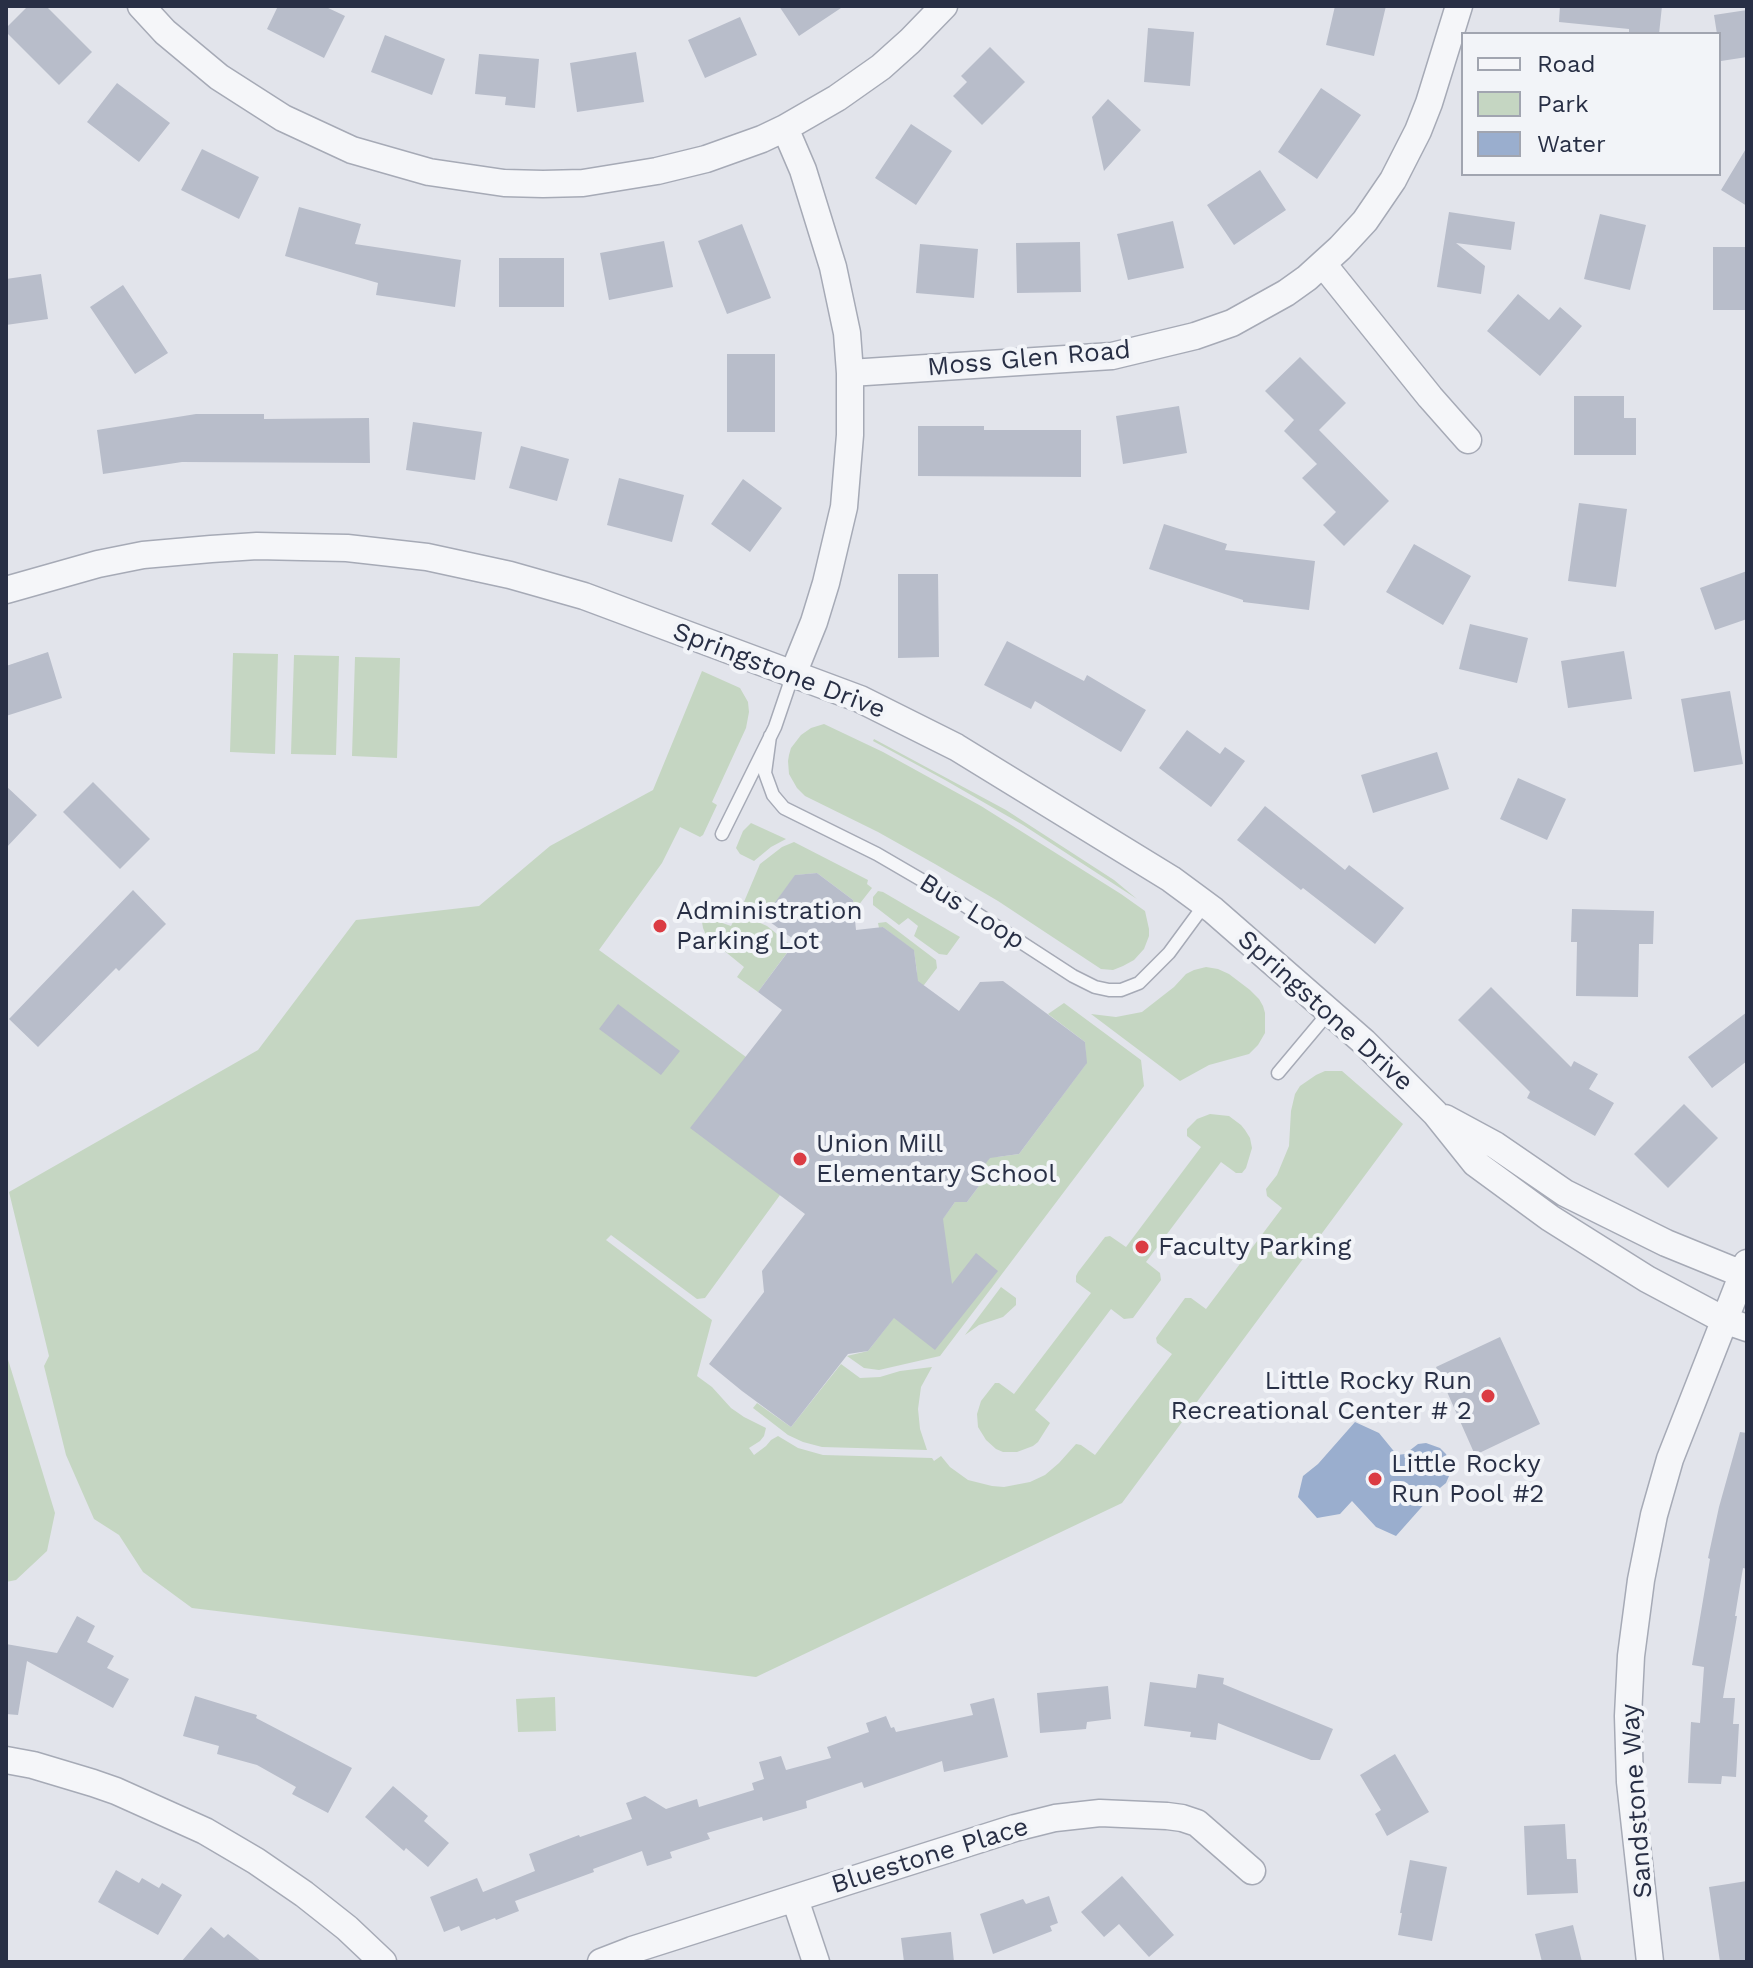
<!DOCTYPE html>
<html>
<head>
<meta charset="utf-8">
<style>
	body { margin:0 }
	#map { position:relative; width:1753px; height:1968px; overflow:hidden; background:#e2e4eb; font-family:"Work Sans",sans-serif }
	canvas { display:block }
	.frame { position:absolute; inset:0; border:8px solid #282f45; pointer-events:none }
	.legend { position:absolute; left:1461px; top:32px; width:260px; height:144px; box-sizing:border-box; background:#f2f4f8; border:2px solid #a1a5b0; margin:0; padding:10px 14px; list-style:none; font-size:24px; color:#282f45 }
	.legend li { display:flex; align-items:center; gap:16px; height:40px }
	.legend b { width:40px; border:2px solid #a1a5b0 }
</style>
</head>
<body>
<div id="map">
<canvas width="1753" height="1968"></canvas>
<div class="frame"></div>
<ul class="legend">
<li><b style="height:10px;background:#f5f6f9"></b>Road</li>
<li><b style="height:22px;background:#c5d6c2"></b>Park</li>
<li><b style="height:22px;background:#9aaece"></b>Water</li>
</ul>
</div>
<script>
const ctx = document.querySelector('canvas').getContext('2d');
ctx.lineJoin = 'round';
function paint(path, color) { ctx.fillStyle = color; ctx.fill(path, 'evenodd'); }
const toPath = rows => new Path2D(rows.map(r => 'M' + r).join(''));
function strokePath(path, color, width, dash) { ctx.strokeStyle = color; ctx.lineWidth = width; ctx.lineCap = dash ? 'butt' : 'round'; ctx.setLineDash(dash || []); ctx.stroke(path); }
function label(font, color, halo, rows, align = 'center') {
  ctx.font = font + ' "Work Sans",sans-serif'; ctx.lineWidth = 8; ctx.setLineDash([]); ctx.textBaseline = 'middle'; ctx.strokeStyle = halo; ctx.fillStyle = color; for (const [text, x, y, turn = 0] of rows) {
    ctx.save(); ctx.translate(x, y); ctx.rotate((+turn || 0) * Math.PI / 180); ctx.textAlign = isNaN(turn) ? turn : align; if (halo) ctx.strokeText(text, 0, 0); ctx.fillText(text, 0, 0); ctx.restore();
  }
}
paint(toPath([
	[233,653,278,654,275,754,230,752],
	[294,655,339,656,336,755,291,754],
	[355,657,400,658,397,758,352,756],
	[702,671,740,688,748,702,749,712,746,728,712,802,717,805,703,835,700,837,680,827,662,863,599,950,746,1057,780,1195,705,1298,697,1299,611,1235,606,1240,712,1320,697,1376,712,1387,731,1408,744,1417,766,1428,764,1436,760,1441,749,1448,754,1455,766,1446,771,1440,778,1436,798,1448,823,1455,932,1458,934,1461,941,1456,950,1467,968,1480,992,1486,1004,1487,1030,1482,1045,1475,1059,1463,1076,1444,1081,1445,1095,1455,1172,1354,1157,1343,1156,1338,1185,1298,1191,1298,1206,1309,1282,1208,1267,1196,1266,1189,1277,1175,1289,1146,1291,1111,1295,1094,1300,1086,1316,1075,1325,1071,1342,1071,1403,1124,1122,1503,756,1677,192,1608,143,1572,119,1535,94,1519,66,1455,44,1366,49,1356,9,1192,258,1050,356,920,479,906,550,846,653,790],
	[824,724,883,752,981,806,1121,894,1145,911,1149,929,1149,936,1144,949,1134,960,1123,966,1113,970,1101,969,998,901,935,864,878,832,805,796,797,788,789,774,788,761,789,755,791,748,801,735,811,728],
	[874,739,1006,810,1114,880,1137,899,1023,825,945,780,873,741],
	[751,823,786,839,771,847,754,861,740,854,736,848,743,831],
	[794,842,868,880,867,884,872,888,854,911,853,900,817,873,796,875,768,912,770,922,741,909,760,864,782,847],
	[878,891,883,892,960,937,947,955,939,954,914,936,918,926,908,918,899,925,873,905,873,897],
	[740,914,767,926,792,946,758,992,737,977,744,967,716,944,706,935,703,928,702,922,705,917,731,926,736,916],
	[886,922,936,960,937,968,924,985,905,989,917,972,914,951,883,927,879,928,878,923],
	[1206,967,1218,969,1229,974,1250,990,1259,999,1263,1006,1265,1013,1265,1033,1258,1045,1249,1054,1209,1065,1180,1081,1091,1014,1116,1017,1142,1012,1174,987,1186,974,1194,970],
	[1064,1003,1141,1060,1144,1086,940,1356,879,1370,864,1368,847,1356,868,1351,947,1249,939,1224,955,1202,967,1202,979,1186,976,1176,992,1154,997,1157,1019,1154,1086,1064,1085,1042,1048,1014],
	[1210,1114,1229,1116,1241,1125,1245,1130,1250,1138,1252,1148,1246,1168,1242,1173,1236,1173,1221,1162,1146,1262,1160,1273,1161,1280,1133,1318,1124,1319,1111,1309,1035,1410,1050,1423,1038,1442,1033,1446,1017,1452,1003,1452,996,1449,986,1440,978,1427,977,1414,981,1401,995,1383,999,1383,1014,1394,1091,1293,1076,1282,1076,1276,1078,1272,1105,1237,1110,1236,1126,1247,1201,1147,1187,1136,1187,1129,1197,1119],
	[1001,1287,1016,1298,1016,1305,1003,1317,979,1325,965,1335],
	[6,1353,55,1513,47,1551,16,1580,6,1582],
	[841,1364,860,1378,880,1377,900,1371,932,1367,921,1387,918,1409,920,1429,927,1450,822,1447,803,1442,788,1435,753,1408,757,1403,791,1427],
	[555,1697,556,1731,518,1732,516,1699]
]), '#c5d6c2');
paint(toPath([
	[1355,1422,1379,1433,1397,1455,1405,1454,1418,1444,1426,1443,1440,1448,1446,1454,1449,1461,1449,1476,1446,1483,1435,1492,1396,1536,1376,1527,1352,1501,1340,1514,1317,1518,1298,1497,1303,1476,1318,1464]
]), '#9aaece');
paint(toPath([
	[28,6,46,6,92,52,59,85,6,32,6,28],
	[278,6,324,6,345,16,324,58,267,29],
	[779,6,844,6,799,36],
	[1335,6,1386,6,1374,56,1326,45],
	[1560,6,1662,6,1659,34,1629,34,1629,29,1559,22],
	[1747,10,1747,57,1721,61,1719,34,1717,34,1714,15],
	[740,17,757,55,705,78,688,40],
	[1148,28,1194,32,1190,86,1144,82],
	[385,35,445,59,432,95,371,72],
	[990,47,1025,82,982,125,953,96,967,82,961,76],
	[636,52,644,102,577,112,570,63],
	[479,54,539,59,535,108,505,105,506,97,475,94],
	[117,83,170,123,139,162,87,122],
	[1321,88,1361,115,1317,179,1278,152],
	[1108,99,1141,130,1104,171,1092,117],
	[911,124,952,151,916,205,875,178],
	[1747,147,1747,206,1721,190],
	[202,149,259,177,239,219,181,190],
	[1260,170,1286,210,1234,245,1207,205],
	[299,207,361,224,355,244,461,260,455,307,376,295,378,283,285,256],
	[1449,212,1515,222,1511,250,1456,243,1485,266,1481,294,1437,287],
	[1600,214,1646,225,1630,290,1584,279],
	[1173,221,1184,268,1128,280,1117,234],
	[742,224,771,298,727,314,698,241],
	[664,241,673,287,609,300,600,253],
	[1080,242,1081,292,1017,293,1016,243],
	[920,244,978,249,974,298,916,293],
	[1713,247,1747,247,1747,310,1713,310],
	[499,258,564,258,564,307,499,307],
	[41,274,48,319,6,325,6,279],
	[123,285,168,353,135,374,90,307],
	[1518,294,1549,320,1560,307,1582,326,1540,376,1487,331],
	[727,354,775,354,775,432,727,432],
	[1300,357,1346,403,1319,430,1389,501,1344,546,1323,525,1336,512,1302,478,1317,464,1284,431,1294,420,1265,391],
	[1574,396,1624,396,1624,418,1636,418,1636,455,1574,455],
	[1179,406,1187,453,1123,464,1116,416],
	[196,414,264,414,264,419,369,418,370,463,182,462,103,474,97,430],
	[413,422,482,432,475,480,406,470],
	[918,426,984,426,984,430,1081,430,1081,477,918,476],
	[521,446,569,459,557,501,509,488],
	[619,478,684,495,672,542,607,525],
	[743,479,782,508,750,552,711,524],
	[1579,503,1627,509,1616,587,1568,581],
	[1164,524,1227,544,1225,550,1315,561,1309,610,1243,602,1243,600,1149,569],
	[1414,544,1471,576,1443,625,1386,592],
	[1747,571,1747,619,1715,630,1700,588],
	[898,574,938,574,939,657,898,658],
	[1470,624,1528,638,1517,683,1459,669],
	[1007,641,1084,681,1087,675,1146,710,1121,752,1035,701,1031,709,984,685],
	[1624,651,1632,699,1568,708,1561,661],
	[48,652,62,698,6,716,6,666],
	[1730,691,1743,764,1694,772,1681,699],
	[1187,730,1220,754,1225,747,1245,761,1211,807,1159,768],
	[1437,752,1449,789,1373,813,1361,775],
	[1518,778,1566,799,1547,840,1500,819],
	[93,782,150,839,120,869,63,812],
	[6,786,37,815,6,848],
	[1265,806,1345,870,1349,865,1404,908,1375,944,1303,888,1301,890,1237,840],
	[817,873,853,900,856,930,883,927,914,950,918,981,959,1011,980,982,1003,981,1085,1042,1087,1063,1019,1154,990,1158,976,1176,979,1186,967,1202,955,1202,943,1219,952,1284,976,1253,998,1271,935,1350,894,1318,868,1351,848,1354,791,1427,742,1391,709,1364,764,1292,762,1271,805,1214,690,1128,782,1010,758,992,796,941,770,922,768,912,795,875],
	[133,890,166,924,119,971,116,968,38,1047,9,1019],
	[1572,909,1654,911,1653,944,1639,944,1638,997,1576,996,1577,942,1571,942],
	[1491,987,1571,1067,1574,1061,1598,1074,1589,1089,1614,1103,1595,1136,1527,1098,1530,1092,1458,1020],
	[618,1004,680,1051,661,1075,599,1029],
	[1747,1012,1747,1061,1712,1088,1688,1057],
	[1684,1104,1718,1138,1668,1188,1634,1154],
	[1500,1337,1540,1424,1475,1455,1436,1367],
	[1740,1432,1747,1433,1747,1569,1743,1568,1735,1616,1737,1616,1723,1698,1735,1698,1733,1724,1739,1724,1736,1777,1722,1776,1721,1784,1688,1783,1691,1722,1700,1723,1704,1667,1692,1665,1710,1559,1708,1558,1719,1507],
	[77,1616,95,1626,87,1642,114,1656,107,1668,129,1679,113,1708,27,1661,18,1715,6,1714,6,1644,57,1653],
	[1198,1674,1224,1678,1223,1684,1333,1729,1320,1760,1311,1760,1218,1723,1216,1740,1190,1737,1191,1732,1144,1726,1150,1682,1196,1688],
	[1108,1686,1111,1719,1087,1722,1086,1729,1040,1733,1037,1693],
	[195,1696,257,1715,256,1718,352,1768,328,1813,292,1794,296,1787,257,1765,217,1754,219,1746,183,1736],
	[994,1698,1008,1757,944,1772,942,1761,864,1788,862,1782,806,1801,807,1808,763,1821,762,1817,707,1833,710,1839,670,1852,672,1858,647,1866,642,1851,593,1869,594,1872,515,1901,519,1911,496,1920,495,1918,461,1931,459,1926,444,1932,430,1897,477,1878,483,1892,535,1871,529,1854,579,1835,580,1837,632,1819,626,1803,645,1796,666,1809,697,1799,699,1807,754,1790,752,1783,764,1779,759,1762,781,1756,786,1770,831,1758,827,1747,869,1732,866,1723,886,1716,891,1728,894,1727,896,1732,973,1715,970,1704],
	[1395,1754,1429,1812,1387,1836,1375,1814,1381,1810,1360,1775],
	[393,1786,428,1816,424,1821,449,1843,428,1867,406,1848,404,1851,365,1817],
	[1565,1824,1567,1859,1576,1859,1578,1893,1527,1895,1524,1826],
	[1410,1860,1447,1867,1432,1941,1398,1935,1402,1913,1400,1913],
	[116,1870,139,1883,142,1878,159,1888,162,1883,182,1895,158,1935,98,1902],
	[1122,1876,1174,1935,1149,1957,1119,1924,1104,1937,1081,1912],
	[1747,1881,1747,1962,1720,1962,1709,1887],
	[1049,1896,1058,1923,1050,1926,1052,1931,993,1954,980,1914,1023,1899,1026,1904],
	[1573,1925,1582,1962,1542,1962,1535,1934],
	[211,1927,224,1938,228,1934,262,1962,181,1962],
	[951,1932,954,1962,904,1962,901,1938]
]), '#b8bdca');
const lane = toPath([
	[770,736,765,773,773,795,784,808,877,854,956,900,1073,976,1095,987,1109,990,1121,990,1139,983,1169,953,1205,904],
	[722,834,775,727,793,674],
	[1278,1073,1330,1011]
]);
const street = toPath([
	[141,6,165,32,219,77,283,118,352,150,429,172,504,183,543,184,583,183,657,171,706,159,762,139,785,128,837,98,881,67,910,41,944,6],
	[785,128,803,170,833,267,847,333,850,373,850,435,844,507,826,583,814,622,793,674],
	[1323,264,1430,397,1468,440],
	[850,373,1112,356,1195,336,1232,323,1286,293,1307,278,1340,248,1365,221,1393,180,1418,131,1429,103,1459,6],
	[6,590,98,564,143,555,211,549,257,546,347,548,427,557,510,575,584,596,860,699,956,747,1171,879,1213,910,1364,1042,1435,1113,1475,1163,1550,1218,1647,1279,1724,1320,1747,1328],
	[1445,1118,1495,1145,1565,1193,1666,1243,1747,1276],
	[6,1760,33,1765,93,1783,116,1791,205,1831,256,1861,304,1894,347,1928,383,1962],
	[795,1899,816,1962],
	[601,1962,632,1950,1015,1828,1055,1818,1100,1813,1167,1816,1182,1818,1197,1823,1252,1871],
	[1650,1962,1630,1782,1628,1716,1631,1656,1641,1580,1654,1515,1670,1459,1747,1263]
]);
strokePath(lane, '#a6aab6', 15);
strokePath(street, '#a6aab6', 29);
strokePath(lane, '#f5f6f9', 12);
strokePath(street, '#f5f6f9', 26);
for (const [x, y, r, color] of [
	[660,926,8,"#db3c43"],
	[800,1159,8,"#db3c43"],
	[1142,1247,8,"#db3c43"],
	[1488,1396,8,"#db3c43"],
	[1375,1479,8,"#db3c43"]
]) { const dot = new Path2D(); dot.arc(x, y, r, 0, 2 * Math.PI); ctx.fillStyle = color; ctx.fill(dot); strokePath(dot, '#f2f4f8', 3); }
label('26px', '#282f45', '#f2f4f8', [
	["Moss Glen Road",1029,359,-5],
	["Springstone Drive",779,671,21],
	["Bus Loop",972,912,32],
	["Springstone Drive",1325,1011,42],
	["Sandstone Way",1637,1801,-94],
	["Bluestone Place",930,1856,-17]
]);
label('26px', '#282f45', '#f2f4f8', [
	["Administration",676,911],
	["Parking Lot",676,941],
	["Union Mill",816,1144],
	["Elementary School",816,1174],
	["Faculty Parking",1158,1247],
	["Little Rocky Run",1472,1381,"right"],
	["Recreational Center # 2",1472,1411,"right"],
	["Little Rocky",1391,1464],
	["Run Pool #2",1391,1494]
], 'left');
</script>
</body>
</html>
